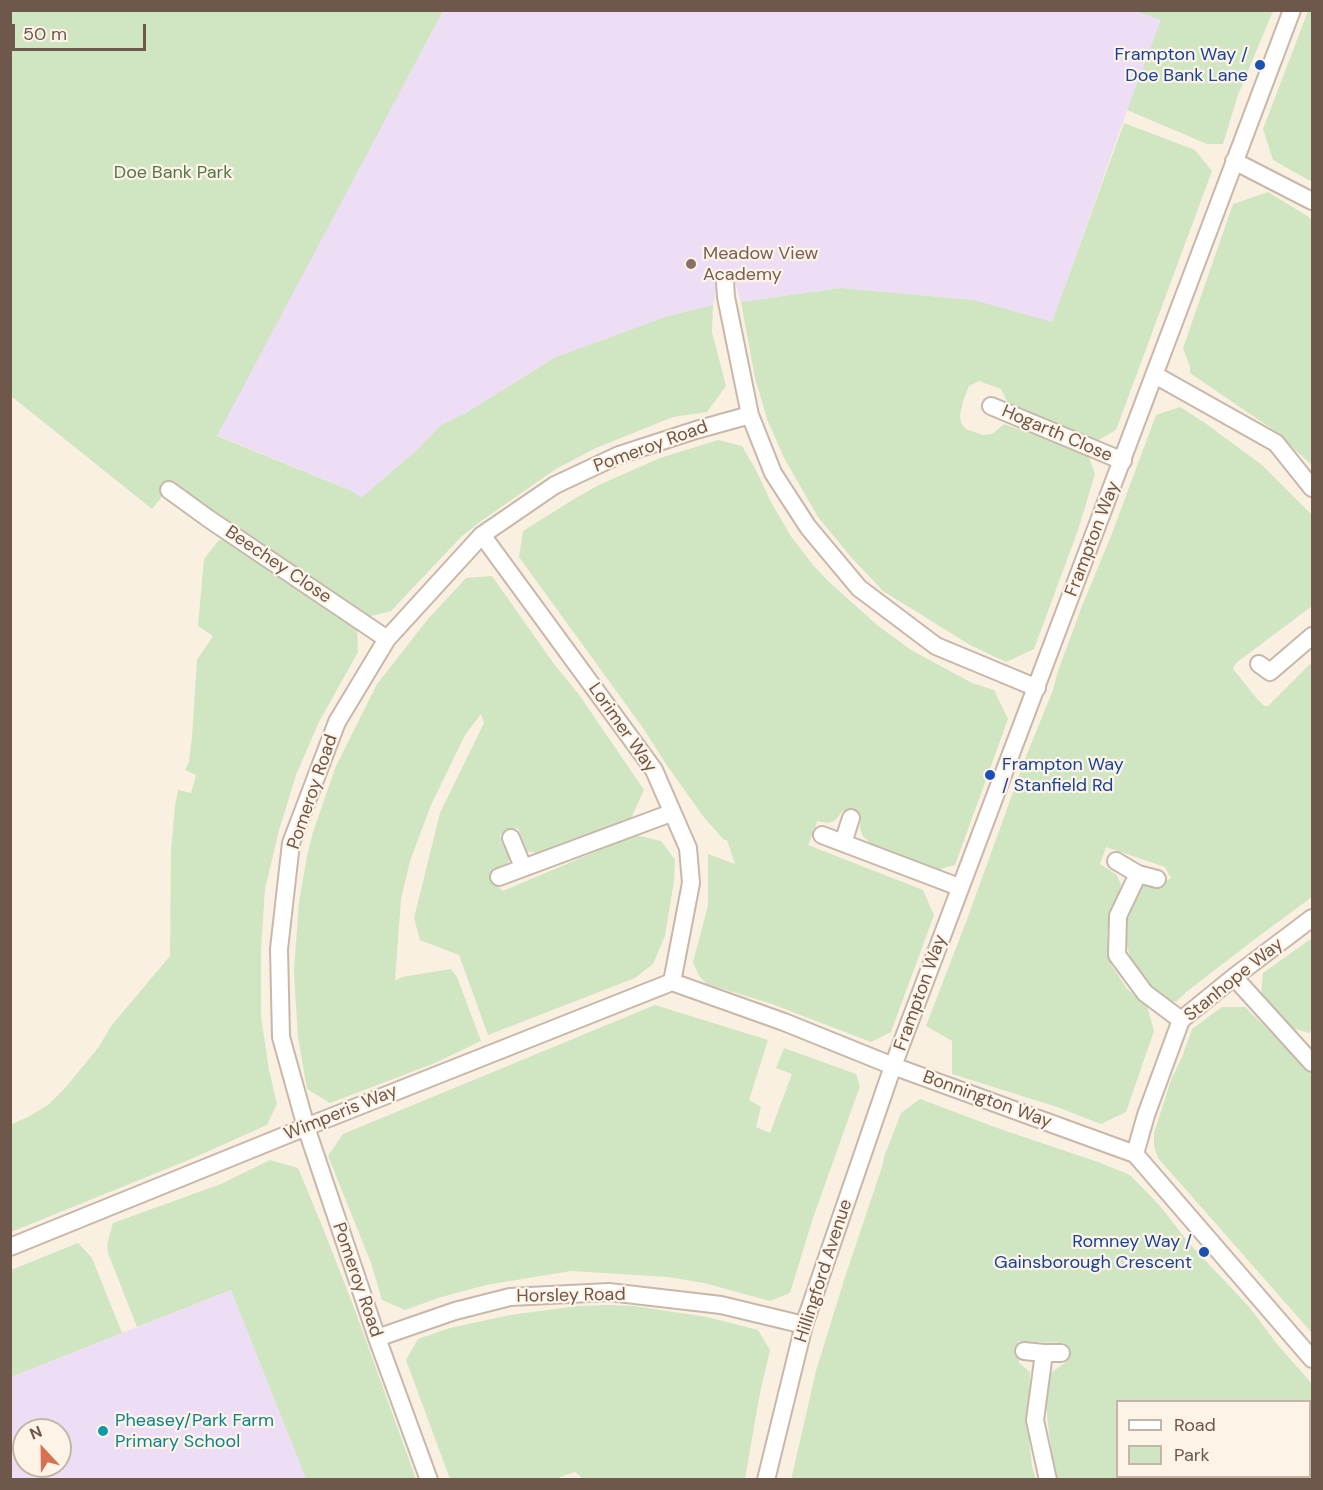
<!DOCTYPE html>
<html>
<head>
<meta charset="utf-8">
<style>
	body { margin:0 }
	#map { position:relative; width:1323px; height:1490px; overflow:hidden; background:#f9f0e1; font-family:"DM Sans",sans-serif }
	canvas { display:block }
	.frame { position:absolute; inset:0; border:12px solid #6d584b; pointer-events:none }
	.legend { position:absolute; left:1116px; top:1400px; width:195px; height:78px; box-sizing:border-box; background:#fdf4e7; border:2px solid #c3b6a9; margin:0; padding:8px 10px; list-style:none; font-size:18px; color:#6d584b }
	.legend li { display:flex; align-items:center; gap:12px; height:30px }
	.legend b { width:30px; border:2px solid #c3b6a9 }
	.north { position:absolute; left:12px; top:1418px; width:60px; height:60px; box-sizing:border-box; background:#fdf4e7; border:2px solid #c3b6a9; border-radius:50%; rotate:338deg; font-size:16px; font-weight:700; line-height:24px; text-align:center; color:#6d584b }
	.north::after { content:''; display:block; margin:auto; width:21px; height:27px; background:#d77152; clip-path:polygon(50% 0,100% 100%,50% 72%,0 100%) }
	.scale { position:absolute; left:12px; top:24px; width:134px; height:27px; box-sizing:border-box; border:3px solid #6d584b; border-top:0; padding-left:8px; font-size:18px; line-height:21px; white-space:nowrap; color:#6d584b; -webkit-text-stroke:4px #fdf4e7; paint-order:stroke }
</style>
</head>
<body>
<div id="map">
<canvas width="1323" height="1490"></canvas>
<div class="frame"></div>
<ul class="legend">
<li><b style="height:8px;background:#fff"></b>Road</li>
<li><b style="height:16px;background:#d0e5c2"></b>Park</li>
</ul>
<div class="north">N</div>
<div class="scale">50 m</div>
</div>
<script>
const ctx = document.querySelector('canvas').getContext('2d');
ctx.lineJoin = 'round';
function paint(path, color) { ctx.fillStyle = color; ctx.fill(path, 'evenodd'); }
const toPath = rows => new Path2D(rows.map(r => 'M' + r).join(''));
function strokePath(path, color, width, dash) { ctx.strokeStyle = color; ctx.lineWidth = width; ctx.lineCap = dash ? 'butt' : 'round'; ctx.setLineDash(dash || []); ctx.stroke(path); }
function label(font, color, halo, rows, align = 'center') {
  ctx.font = font + ' "DM Sans",sans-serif'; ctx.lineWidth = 4.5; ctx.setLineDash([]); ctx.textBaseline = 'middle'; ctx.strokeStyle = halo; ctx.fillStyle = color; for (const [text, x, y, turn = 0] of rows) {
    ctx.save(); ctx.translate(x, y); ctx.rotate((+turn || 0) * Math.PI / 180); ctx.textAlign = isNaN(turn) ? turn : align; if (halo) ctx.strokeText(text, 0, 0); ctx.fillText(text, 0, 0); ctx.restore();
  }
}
paint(toPath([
	[1136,10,1162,19,1127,110,1052,323,974,300,841,288,741,302,735,282,718,281,713,305,665,317,556,357,464,414,441,425,417,450,360,499,354,492,216,435,443,11],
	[231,1290,306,1479,11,1480,11,1377],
	[24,1430,60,1430,60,1466,24,1466]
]), '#eddef5');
paint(toPath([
	[10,11,443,11,217,436,354,492,361,498,417,450,441,425,464,414,556,357,665,317,713,305,712,332,726,386,707,412,673,417,596,448,556,469,481,521,461,537,391,611,367,617,173,483,152,509,11,396],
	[1136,11,1273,11,1238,95,1223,144,1207,144,1127,110,1161,20],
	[1308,11,1312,11,1312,182,1273,160,1263,129],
	[1124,123,1195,150,1212,171,1116,430,1095,442,1010,408,1001,389,979,381,969,386,963,401,960,416,961,423,966,429,983,435,992,434,1004,424,1051,440,1089,457,1095,474,1078,530,1034,649,1006,662,970,645,883,591,851,557,818,517,784,458,767,419,755,378,741,302,841,288,974,300,1052,322],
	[1268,192,1312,219,1312,465,1272,429,1190,373,1190,367,1183,348,1233,204],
	[1180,407,1205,423,1262,465,1312,515,1312,606,1236,663,1233,669,1258,700,1264,706,1268,706,1312,662,1312,897,1255,939,1185,993,1176,1002,1165,999,1150,988,1131,961,1125,937,1125,924,1133,899,1141,886,1147,883,1157,887,1171,878,1165,867,1106,847,1100,864,1117,875,1121,885,1107,932,1110,963,1127,989,1147,1006,1154,1031,1126,1112,1101,1124,1057,1107,952,1074,952,1041,926,1026,969,914,1025,759,1053,690,1058,671,1082,606,1111,536,1156,415],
	[718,440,742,446,757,472,770,500,790,535,814,566,828,581,877,625,911,650,972,683,994,690,1008,719,955,865,929,872,875,848,862,835,860,827,861,818,852,814,843,811,834,821,827,823,817,821,815,829,808,845,923,890,934,915,891,1032,871,1042,772,1004,707,984,699,976,693,962,708,906,708,854,735,864,727,840,724,840,703,816,666,764,643,728,519,557,523,531,579,496,599,485,660,458],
	[219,540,231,540,357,629,358,652,319,722,296,775,279,830,265,889,261,950,261,1017,269,1070,277,1104,267,1125,191,1159,11,1232,10,1125,28,1117,48,1105,66,1087,98,1048,112,1025,170,956,171,851,175,806,178,790,191,793,196,775,185,770,189,762,192,737,197,660,213,636,198,626,204,559],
	[492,576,554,664,580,696,644,790,631,818,540,854,527,851,518,828,500,835,501,841,510,860,501,871,493,875,497,886,503,891,635,835,661,841,675,860,674,881,665,936,653,964,635,978,488,1035,459,955,420,940,414,918,440,813,484,723,481,714,465,735,431,805,410,861,401,899,395,981,402,977,451,969,457,977,481,1041,435,1063,330,1103,307,1089,298,1037,295,991,294,970,299,902,307,856,313,832,336,766,377,684,428,619,466,578],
	[1312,938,1312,1029,1309,1033,1292,1028,1261,996,1263,973],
	[655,1005,768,1040,749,1100,761,1107,756,1127,770,1133,792,1074,776,1068,784,1048,856,1074,860,1086,813,1218,790,1293,770,1301,704,1283,668,1277,571,1271,486,1285,438,1298,405,1310,382,1300,371,1263,328,1156,343,1134],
	[1222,1007,1245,1007,1312,1073,1312,1333,1158,1158,1154,1147,1154,1133,1171,1080,1182,1057,1192,1029],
	[920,1099,1003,1130,1098,1162,1130,1175,1160,1206,1189,1243,1250,1308,1277,1344,1312,1384,1312,1429,1310,1432,1310,1402,1118,1402,1118,1476,1259,1477,1255,1479,1057,1479,1049,1434,1045,1395,1049,1374,1065,1363,1066,1350,1064,1343,1018,1341,1019,1363,1030,1372,1028,1426,1032,1467,1036,1479,791,1480,816,1371,845,1277,883,1164,884,1157,901,1113],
	[270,1160,298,1168,323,1228,356,1313,416,1479,306,1479,231,1290,137,1327,108,1253,107,1245,113,1223,221,1184],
	[78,1243,92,1258,122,1333,11,1377,11,1270],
	[607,1305,634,1306,707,1317,758,1330,770,1350,759,1398,745,1479,581,1480,580,1476,575,1472,560,1477,559,1479,450,1479,406,1360,418,1339,450,1328,510,1315,579,1306]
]), '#d0e5c2');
const street = toPath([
	[1234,161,1312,201],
	[725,281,726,297,750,415,773,473,808,527,859,588,936,646,1037,688],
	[1155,375,1276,443,1312,488],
	[991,406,1123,461],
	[169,490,209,519,387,639],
	[482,535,654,770,688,848,691,883,672,982],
	[1259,664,1270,672,1312,636],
	[822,835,959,887],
	[511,838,523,867],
	[843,843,851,818],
	[1116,861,1138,874],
	[499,877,671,813],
	[1157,879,1138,874,1118,916,1117,955,1145,993,1181,1020],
	[1234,977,1312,1063],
	[672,982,784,1022,893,1066,1135,1154,1312,1359],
	[1135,1154,1146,1115,1181,1020,1234,977,1312,918],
	[10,1247,306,1127,672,982],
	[377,1338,455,1311,510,1297,609,1292,721,1305,804,1325],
	[1024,1351,1044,1353],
	[1310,1450,1312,1447],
	[429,1480,377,1338,306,1127,281,1037,279,949,291,843,337,722,387,639,482,535,555,485,619,455,696,430,750,415],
	[766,1480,804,1325,893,1066,1292,10],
	[1048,1480,1035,1420,1044,1353,1061,1353],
	[1275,1480,1279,1476]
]);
strokePath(street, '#c8b8aa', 20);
strokePath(street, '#fff', 16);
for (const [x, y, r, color] of [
	[1260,65,6,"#1a4fb4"],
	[691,264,6,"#8d6e63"],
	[990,775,6,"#1a4fb4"],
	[1204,1252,6,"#1a4fb4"],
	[103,1431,6,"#0f9aa8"]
]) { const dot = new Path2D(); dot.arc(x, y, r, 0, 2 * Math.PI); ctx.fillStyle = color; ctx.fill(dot); strokePath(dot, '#fdf4e7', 2); }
label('18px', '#164399', '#fdf4e7', [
	["Frampton Way /",1248,55],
	["Doe Bank Lane",1248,76],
	["Frampton Way",1002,765,"left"],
	["/ Stanfield Rd",1002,786,"left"],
	["Romney Way /",1192,1242],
	["Gainsborough Crescent",1192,1263]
], 'right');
label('18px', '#557847', '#fdf4e7', [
	["Doe Bank Park",173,173]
]);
label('18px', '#785e54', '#fdf4e7', [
	["Meadow View",703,254],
	["Academy",703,275]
], 'left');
label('18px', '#6d584b', '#fdf4e7', [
	["Hogarth Close",1057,434,23],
	["Pomeroy Road",651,447,-20],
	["Frampton Way",1093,539,-69],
	["Beechey Close",278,565,34],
	["Lorimer Way",622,728,55],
	["Pomeroy Road",313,792,-71],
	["Stanhope Way",1234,980,-39],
	["Frampton Way",921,993,-70],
	["Bonnington Way",987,1100,20],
	["Wimperis Way",341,1113,-22],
	["Hillingford Avenue",824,1271,-72],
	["Pomeroy Road",357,1280,71],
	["Horsley Road",571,1296,-1]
]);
label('18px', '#0d838f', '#fdf4e7', [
	["Pheasey/Park Farm",115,1421],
	["Primary School",115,1442]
], 'left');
</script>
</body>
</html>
